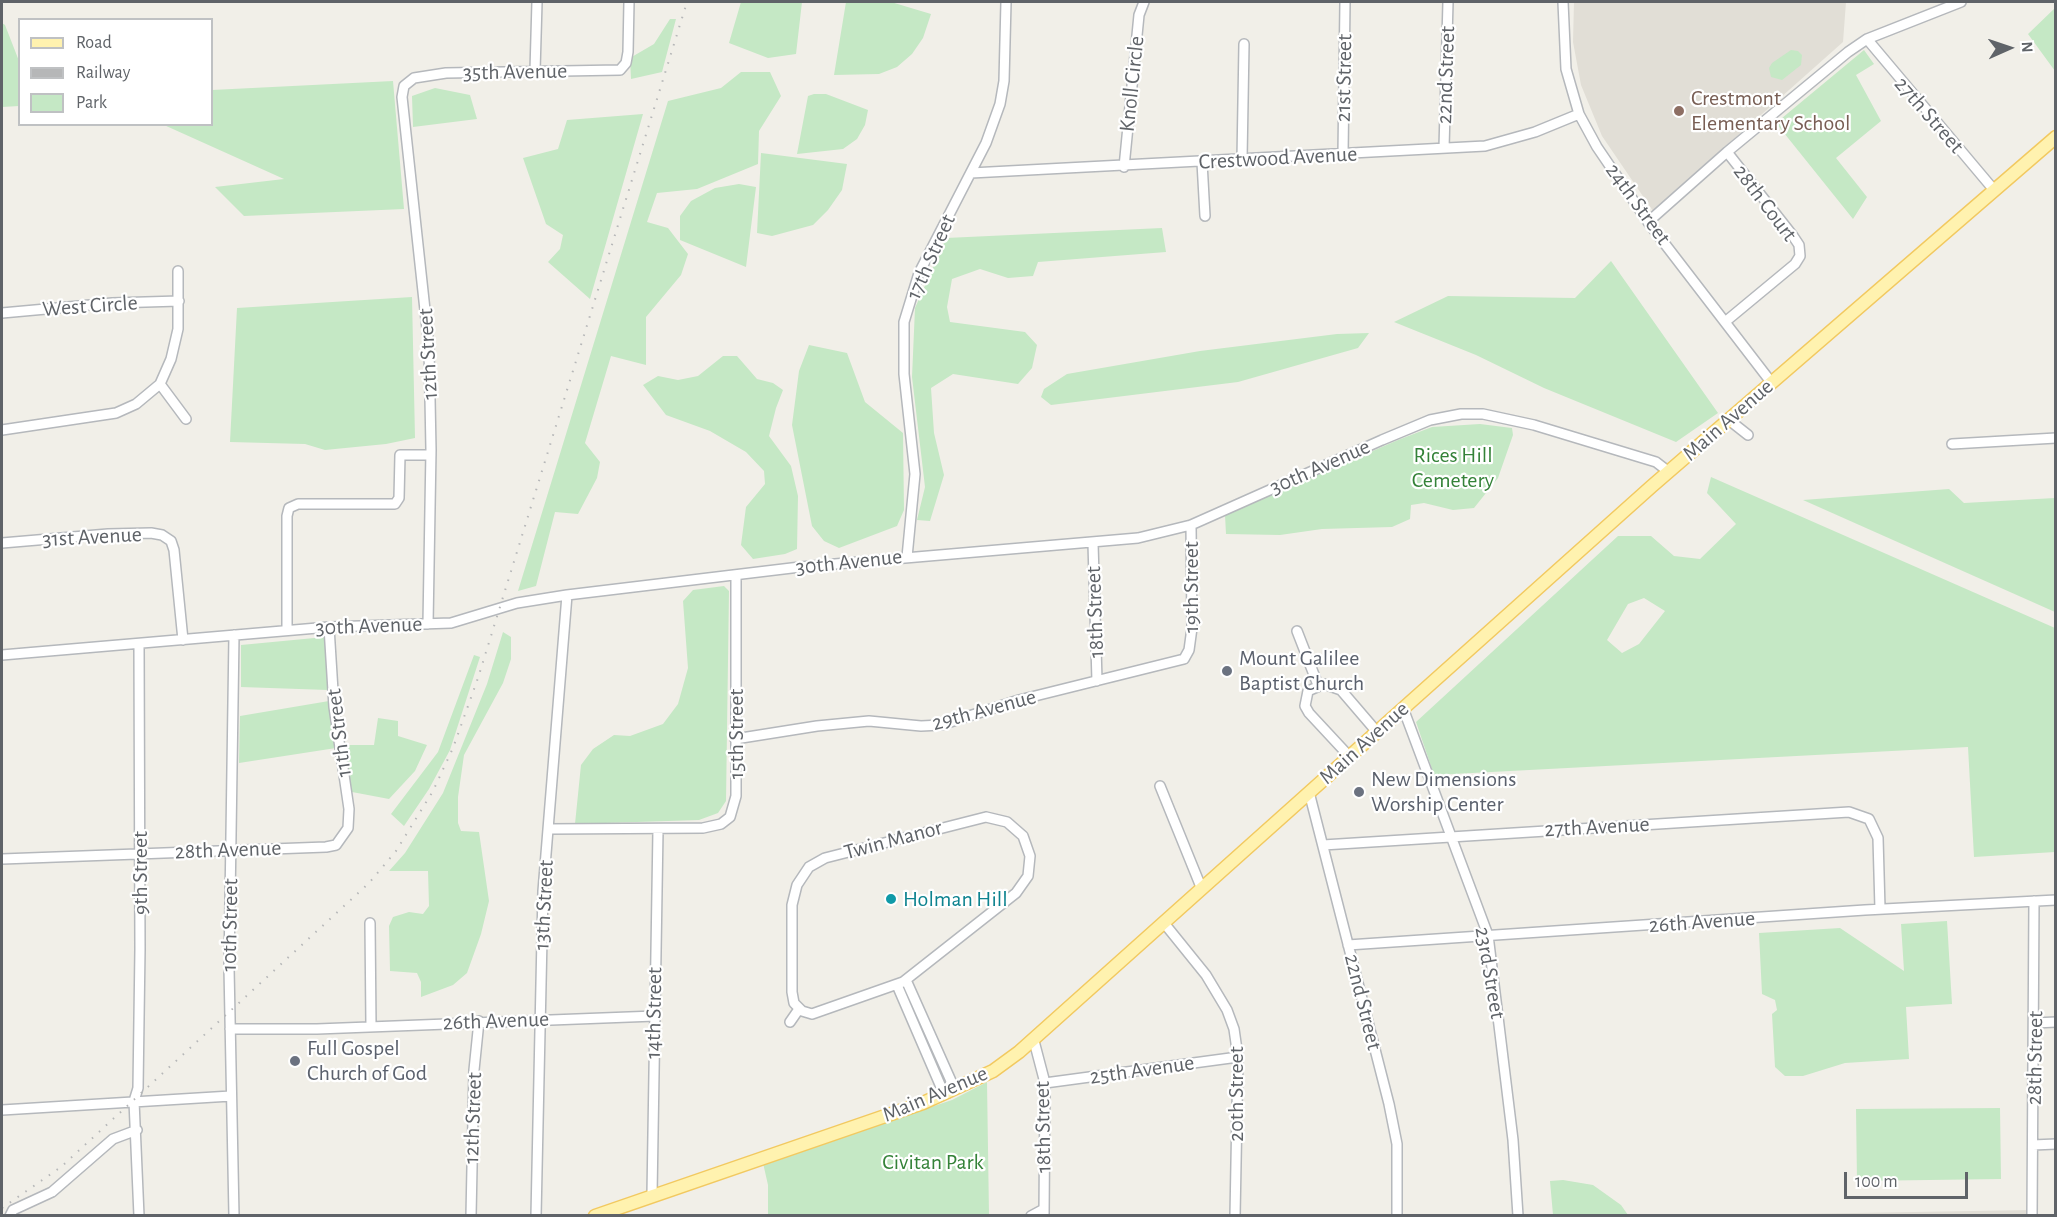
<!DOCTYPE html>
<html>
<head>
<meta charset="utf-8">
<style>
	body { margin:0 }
	#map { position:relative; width:2057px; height:1217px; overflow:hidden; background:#f1efe8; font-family:"Alegreya Sans",sans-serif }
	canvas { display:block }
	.frame { position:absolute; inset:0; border:3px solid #5f6368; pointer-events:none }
	.legend { position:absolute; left:18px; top:18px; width:195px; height:108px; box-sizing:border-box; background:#fff; border:2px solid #bfc1c3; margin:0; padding:8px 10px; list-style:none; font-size:18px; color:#5f6368 }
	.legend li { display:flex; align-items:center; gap:12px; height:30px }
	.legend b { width:30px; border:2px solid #bfc1c3 }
	.north { position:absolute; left:1979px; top:18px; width:60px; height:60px; -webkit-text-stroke:4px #fff; paint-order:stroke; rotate:87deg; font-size:16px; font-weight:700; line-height:24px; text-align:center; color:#5f6368 }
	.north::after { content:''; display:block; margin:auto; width:21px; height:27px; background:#5f6368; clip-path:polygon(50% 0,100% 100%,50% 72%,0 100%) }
	.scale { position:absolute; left:1844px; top:1172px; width:124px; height:27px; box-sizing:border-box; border:3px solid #5f6368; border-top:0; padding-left:8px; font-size:18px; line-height:21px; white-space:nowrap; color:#5f6368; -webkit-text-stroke:4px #fff; paint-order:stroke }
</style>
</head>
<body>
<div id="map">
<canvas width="2057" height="1217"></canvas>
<div class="frame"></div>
<ul class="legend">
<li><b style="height:8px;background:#fff2af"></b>Road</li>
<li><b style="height:8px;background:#b6b7b8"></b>Railway</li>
<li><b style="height:16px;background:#c5e8c5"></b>Park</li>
</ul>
<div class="north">N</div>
<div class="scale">100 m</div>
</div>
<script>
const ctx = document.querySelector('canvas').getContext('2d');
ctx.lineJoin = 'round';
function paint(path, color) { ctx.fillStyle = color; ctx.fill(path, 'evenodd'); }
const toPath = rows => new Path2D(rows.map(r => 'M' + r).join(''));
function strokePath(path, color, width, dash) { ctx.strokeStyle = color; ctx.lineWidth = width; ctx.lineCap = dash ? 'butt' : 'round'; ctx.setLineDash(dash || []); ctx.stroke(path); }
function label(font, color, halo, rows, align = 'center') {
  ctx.font = font + ' "Alegreya Sans",sans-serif'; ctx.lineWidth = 4.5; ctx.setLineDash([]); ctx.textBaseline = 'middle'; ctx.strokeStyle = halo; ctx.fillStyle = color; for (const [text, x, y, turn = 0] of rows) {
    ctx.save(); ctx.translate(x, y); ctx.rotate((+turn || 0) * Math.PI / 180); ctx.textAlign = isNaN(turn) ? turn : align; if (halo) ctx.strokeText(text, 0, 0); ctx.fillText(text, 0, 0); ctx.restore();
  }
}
paint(toPath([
	[1574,2,1846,2,1843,42,1653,211,1602,136,1581,85,1573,42],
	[2032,1210,2032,1215,1737,1215]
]), '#e1ded6');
paint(toPath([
	[741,2,802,2,796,54,768,58,729,43],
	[846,2,891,2,931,14,923,38,912,54,897,67,879,74,834,75],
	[2055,8,2055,71,2028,34],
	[670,19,676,19,662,72,631,79,630,58,654,44],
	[2,23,5,25,19,61,19,106,2,107],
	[1791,50,1798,51,1802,55,1801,65,1782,80,1771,77,1769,68,1772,63],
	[1864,50,1874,64,1856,75,1881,121,1836,158,1867,197,1853,219,1776,123],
	[741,72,770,72,781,96,759,131,758,164,697,189,657,193,647,222,668,228,688,254,681,275,646,317,646,365,611,356,585,443,600,462,597,478,578,514,555,512,536,586,518,591,668,101,721,88],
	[393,81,404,209,244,216,215,187,284,179,164,125,212,124,212,90],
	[435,88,470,95,477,119,413,127,412,96],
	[814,94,826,94,868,110,865,125,857,139,843,149,797,154,808,96],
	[643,114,590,299,548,262,560,249,563,235,546,224,523,158,558,149,567,120],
	[761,153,847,164,842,190,828,210,813,225,772,236,757,233],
	[739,184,756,187,746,267,680,240,680,216,691,201,715,188],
	[1162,228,1166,252,1038,262,1033,276,1008,278,980,269,952,279,947,307,950,322,1025,332,1037,345,1032,368,1018,384,953,374,931,388,934,433,944,475,930,521,917,520,925,487,912,377,915,308,946,238],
	[1611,261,1718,413,1676,442,1544,388,1476,355,1394,322,1448,296,1575,298],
	[412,297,415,438,386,444,325,450,305,444,230,442,237,308],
	[1369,333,1358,348,1238,382,1051,405,1041,397,1044,389,1067,374,1200,351,1337,334],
	[809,345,847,353,865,402,903,433,904,510,897,526,839,548,824,541,812,526,792,425,799,371],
	[723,356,737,356,757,379,773,383,783,390,776,408,769,436,791,466,798,496,797,549,785,554,753,559,741,545,746,507,765,484,764,471,746,452,710,431,666,415,643,385,658,376,678,380,698,376],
	[1480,424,1512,428,1513,435,1498,478,1474,508,1453,510,1424,503,1411,505,1410,519,1392,527,1322,529,1280,535,1226,534,1225,515,1398,440,1432,427],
	[1711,477,2055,628,2055,852,1974,857,1968,747,1434,775,1416,722,1618,536,1651,536,1674,556,1700,559,1736,524,1707,493],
	[1644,598,1665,611,1639,644,1622,653,1607,640,1628,604],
	[1949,489,1964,503,2055,498,2055,612,1803,500],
	[724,586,729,591,726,801,718,813,699,820,575,824,581,765,593,749,614,735,630,736,663,724,678,704,688,668,683,601,693,590],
	[503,632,511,637,511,659,503,683,464,755,458,797,458,823,461,831,479,832,489,901,481,934,467,973,453,985,421,997,421,982,417,973,390,971,389,926,393,917,409,912,423,914,429,906,428,871,389,871,405,853,443,793,487,684],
	[325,637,328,690,241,687,241,645],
	[474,655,480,657,450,750,429,789,404,826,391,814,438,752],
	[329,701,336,748,239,763,240,716],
	[378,718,398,721,398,736,427,745,415,771,389,799,352,792,344,745,374,745],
	[1947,921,1952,1004,1906,1007,1909,1059,1845,1063,1803,1076,1785,1076,1775,1067,1772,1014,1777,1010,1775,1000,1762,994,1759,933,1840,928,1904,971,1901,924],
	[987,1082,989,1215,768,1215,768,1185,763,1163,952,1100],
	[2000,1108,2001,1179,1857,1181,1856,1109],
	[1563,1180,1593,1185,1621,1205,1628,1215,1553,1215,1550,1181]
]), '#c5e8c5');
const minor = toPath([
	[1563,2,1566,69,1579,114,1597,147,1648,222,1771,382],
	[1867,39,1994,190],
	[535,71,537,2],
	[1444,148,1448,2],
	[1343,154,1345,2],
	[1242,159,1244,44],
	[1202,162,1205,216],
	[1124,167,1139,15,1144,2],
	[971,173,1485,146,1535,132,1579,114],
	[1648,222,1727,152,1848,52,1867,39,1961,2],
	[178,271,178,329,171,359,160,384,186,419],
	[2,313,112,303,179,301],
	[1725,322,1795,264,1800,256,1799,245,1793,236,1727,152],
	[1729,420,1748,435],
	[2,430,116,413,136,404,160,384],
	[1952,444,2056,438],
	[2,543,108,534,151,533,162,535,171,541,174,550,183,640],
	[1093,543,1097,681],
	[907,557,915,474,904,374,904,322,919,273,986,143,1000,104,1004,81,1006,2],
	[428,624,431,450,429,347,402,97,404,86,414,78,446,73,620,70,626,63,628,52,629,2],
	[287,630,287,516,289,508,298,504,395,504,399,498,400,455,431,455],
	[1297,631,1318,685],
	[234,635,229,968,234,1216],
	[139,644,140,949,138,1088,134,1101,139,1216],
	[2,655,329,627,451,623,517,603,567,595,800,567,1138,538,1191,525,1382,440,1430,420,1461,414,1483,414,1534,425,1656,462,1669,472],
	[1403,708,1488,935,1513,1140,1518,1216],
	[735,739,817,726,869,721,921,726,941,725,1019,700,1184,659,1189,650,1192,628,1191,525],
	[1349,756,1309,713,1305,706,1308,691,1324,684,1341,690,1377,732],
	[1160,786,1201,887],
	[1309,792,1389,1104,1397,1144,1397,1216],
	[986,817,1007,822,1023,836,1030,856,1028,876,1016,893,903,982,812,1014,802,1011,794,1003,792,992,792,905,797,885,809,867,825,858,986,817],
	[549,829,703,828,721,824,730,817,736,796,736,575],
	[1323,845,1849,812,1869,819,1878,838,1880,909],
	[2,859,326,847,336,845,348,828,349,809,334,707,329,627],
	[370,923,371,1026],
	[1164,923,1206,975,1227,1010,1234,1029,1238,1057,1235,1216],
	[1348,945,1865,910,2056,900],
	[897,985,941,1087,948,1093,951,1081,906,980],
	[790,1022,799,1009],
	[2035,1023,2056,1022],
	[230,1029,317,1029,655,1016],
	[1034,1041,1045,1083,1044,1216],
	[1045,1083,1238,1057],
	[2,1110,231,1096],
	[2033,1145,2056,1144],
	[652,1195,658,830],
	[10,1216,13,1210,52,1192,113,1139,137,1130],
	[471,1216,474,1070,479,1021],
	[536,1216,543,891,567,595],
	[1031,1216,1044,1209],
	[2032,1216,2034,901]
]);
const major = toPath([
	[595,1216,923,1103,993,1071,1019,1052,1652,486,2056,137]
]);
strokePath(minor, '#b5b8bc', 12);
strokePath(major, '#f2c960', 15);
strokePath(minor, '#fff', 9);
strokePath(major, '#fff2af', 12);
strokePath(toPath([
	[2,1208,61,1167,369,883,396,851,433,791,453,748,478,678,687,2]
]), '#b6b7b8', 2, [1.5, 8]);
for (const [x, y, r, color] of [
	[1679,111,6,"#8d6e63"],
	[1227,671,6,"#6b7280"],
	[1359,792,6,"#6b7280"],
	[891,899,6,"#0f9aa8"],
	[295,1061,6,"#6b7280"]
]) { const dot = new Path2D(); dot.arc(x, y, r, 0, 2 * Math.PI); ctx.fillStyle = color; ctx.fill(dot); strokePath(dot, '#fff', 2); }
label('22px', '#5f6368', '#fff', [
	["35th Avenue",515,72,-1],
	["22nd Street",1446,75,-88],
	["21st Street",1344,78,-89],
	["Knoll Circle",1132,84,-84],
	["27th Street",1929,115,49],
	["Crestwood Avenue",1278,158,-3],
	["28th Court",1765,203,53],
	["24th Street",1638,204,54],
	["17th Street",931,257,-66],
	["West Circle",90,306,-4],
	["12th Street",428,354,-93],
	["Main Avenue",1728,420,-41],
	["30th Avenue",1320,467,-24],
	["31st Avenue",92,537,-3],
	["30th Avenue",849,562,-6],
	["19th Street",1191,587,-90],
	["18th Street",1095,612,-92],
	["30th Avenue",369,626,-2],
	["29th Avenue",984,710,-15],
	["11th Street",339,733,-97],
	["15th Street",736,734,-90],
	["Main Avenue",1364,743,-42],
	["27th Avenue",1597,827,-3],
	["Twin Manor",893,840,-15],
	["28th Avenue",228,850,-2],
	["9th Street",140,873,-90],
	["13th Street",544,905,-87],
	["26th Avenue",1702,922,-4],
	["10th Street",230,925,-89],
	["23rd Street",1490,973,80],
	["22nd Street",1363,1002,76],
	["14th Street",654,1013,-89],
	["26th Avenue",496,1021,-2],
	["28th Street",2035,1058,-89],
	["25th Avenue",1142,1070,-8],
	["Main Avenue",935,1094,-23],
	["20th Street",1236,1094,-90],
	["12th Street",473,1118,-88],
	["18th Street",1043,1127,-91]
]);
label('22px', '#785e54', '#fff', [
	["Crestmont",1691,98],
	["Elementary School",1691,123]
], 'left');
label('22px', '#348238', '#fff', [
	["Rices Hill",1453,455],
	["Cemetery",1453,480],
	["Civitan Park",933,1162]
]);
label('22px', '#5b616d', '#fff', [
	["Mount Galilee",1239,658],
	["Baptist Church",1239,683],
	["New Dimensions",1371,779],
	["Worship Center",1371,804],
	["Full Gospel",307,1048],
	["Church of God",307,1073]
], 'left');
label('22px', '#0d838f', '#fff', [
	["Holman Hill",903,899]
], 'left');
</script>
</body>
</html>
